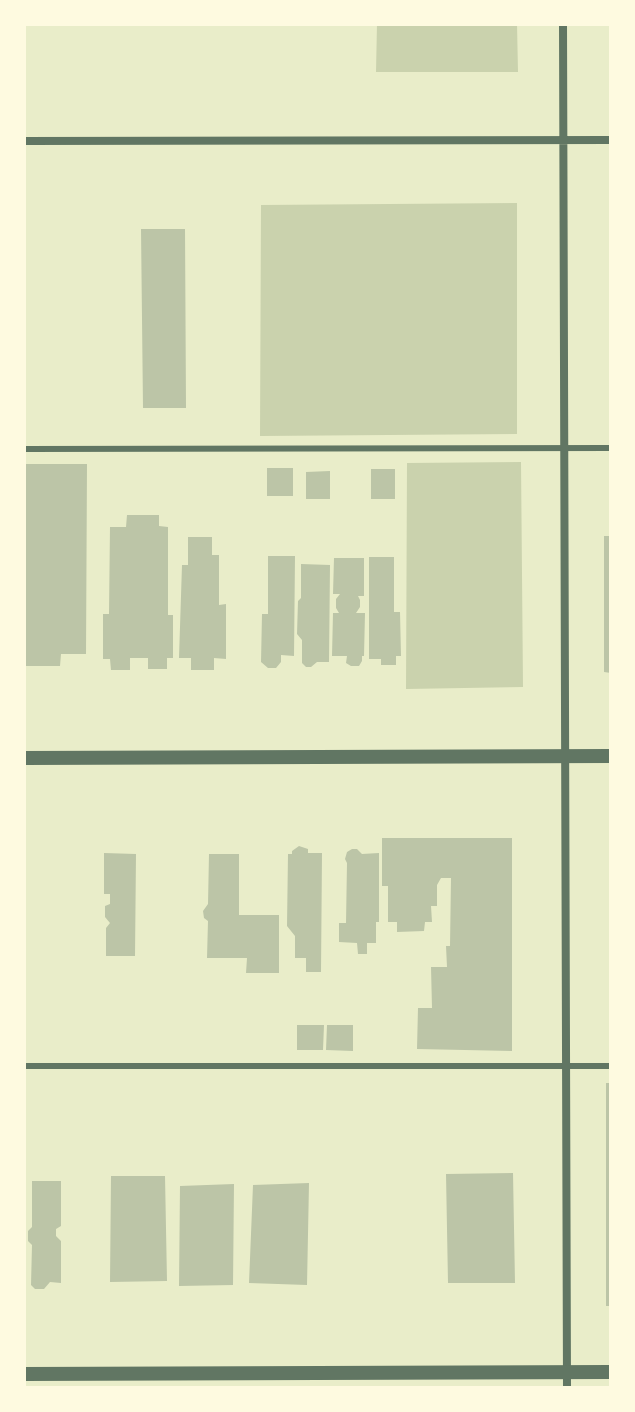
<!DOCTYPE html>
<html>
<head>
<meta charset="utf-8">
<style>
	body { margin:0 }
	#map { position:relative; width:635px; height:1412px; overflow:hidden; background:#e9edc9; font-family:Mulish,sans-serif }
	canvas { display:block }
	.frame { position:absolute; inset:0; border:26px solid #fefae0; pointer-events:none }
</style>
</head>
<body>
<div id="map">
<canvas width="635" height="1412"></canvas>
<div class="frame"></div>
</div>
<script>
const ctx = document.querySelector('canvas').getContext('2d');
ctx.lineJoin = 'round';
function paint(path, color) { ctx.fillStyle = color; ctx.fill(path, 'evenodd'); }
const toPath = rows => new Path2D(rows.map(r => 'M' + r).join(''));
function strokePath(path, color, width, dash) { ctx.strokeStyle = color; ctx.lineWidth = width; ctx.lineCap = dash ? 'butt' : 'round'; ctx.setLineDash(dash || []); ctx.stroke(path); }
paint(toPath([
	[377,24,517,24,518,72,376,72],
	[517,203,517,434,260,436,261,205],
	[521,462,523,687,406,689,407,463]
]), '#cad2ad');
paint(toPath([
	[141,229,185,229,186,408,143,408],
	[24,464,87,464,86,654,61,654,60,666,24,666],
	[267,468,293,468,293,496,267,496],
	[371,469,395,469,395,499,371,499],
	[330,471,330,499,306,499,306,472],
	[127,515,159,515,159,526,168,527,168,615,173,615,173,658,167,658,167,669,148,669,148,658,130,658,130,670,111,670,110,659,103,659,103,614,109,614,110,527,126,527],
	[604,536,611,536,611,673,604,672],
	[188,537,212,537,212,555,219,555,219,605,226,604,226,659,214,658,214,670,191,670,191,658,179,658,182,565,188,565],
	[268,556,295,556,294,656,281,655,281,662,276,668,268,668,261,662,262,614,268,614],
	[369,557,394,557,394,612,400,612,401,656,396,656,396,665,381,665,381,659,369,659],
	[334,558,364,558,364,596,358,596,360,600,360,607,356,613,365,613,364,656,362,656,362,661,359,666,351,666,346,663,347,656,332,656,333,613,339,613,336,608,336,599,340,594,333,594],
	[301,564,330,565,329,662,317,662,311,667,306,667,302,663,302,640,297,634,298,601,301,598],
	[382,838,512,838,512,1051,417,1049,418,1008,432,1008,431,967,447,967,446,946,450,946,451,878,441,878,437,885,437,906,431,906,432,922,425,922,424,931,397,932,397,922,388,922,388,886,382,886],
	[299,846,308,849,308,853,322,853,321,972,306,972,306,958,295,958,295,936,287,926,288,854,292,854,292,851],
	[352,849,357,849,362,854,379,853,379,922,376,922,376,943,367,943,367,954,358,954,357,943,339,942,339,923,346,923,347,863,345,859,347,852],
	[104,853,136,854,135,956,106,956,106,928,110,923,105,917,105,906,110,904,110,894,104,894],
	[209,854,239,854,239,915,279,915,279,973,246,973,247,958,207,958,208,921,204,918,203,911,208,904],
	[297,1025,324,1025,323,1050,297,1050],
	[327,1025,353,1025,353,1051,326,1050],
	[606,1083,611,1083,611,1306,606,1306],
	[513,1173,515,1283,448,1283,446,1174],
	[111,1176,165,1176,167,1281,110,1282],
	[32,1181,61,1181,61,1226,56,1229,56,1236,61,1241,61,1283,50,1282,44,1289,35,1289,31,1285,32,1245,28,1241,28,1231,32,1227],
	[309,1183,307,1285,249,1283,253,1185],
	[234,1184,233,1285,179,1286,180,1186]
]), '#bcc5a7');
strokePath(toPath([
	[24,449,611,448],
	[24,1066,611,1066]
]), '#617663', 6);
strokePath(toPath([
	[563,24,567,1388],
	[24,141,611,140]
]), '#617663', 8);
strokePath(toPath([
	[24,758,611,756],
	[24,1374,611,1372]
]), '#617663', 14);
</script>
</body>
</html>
